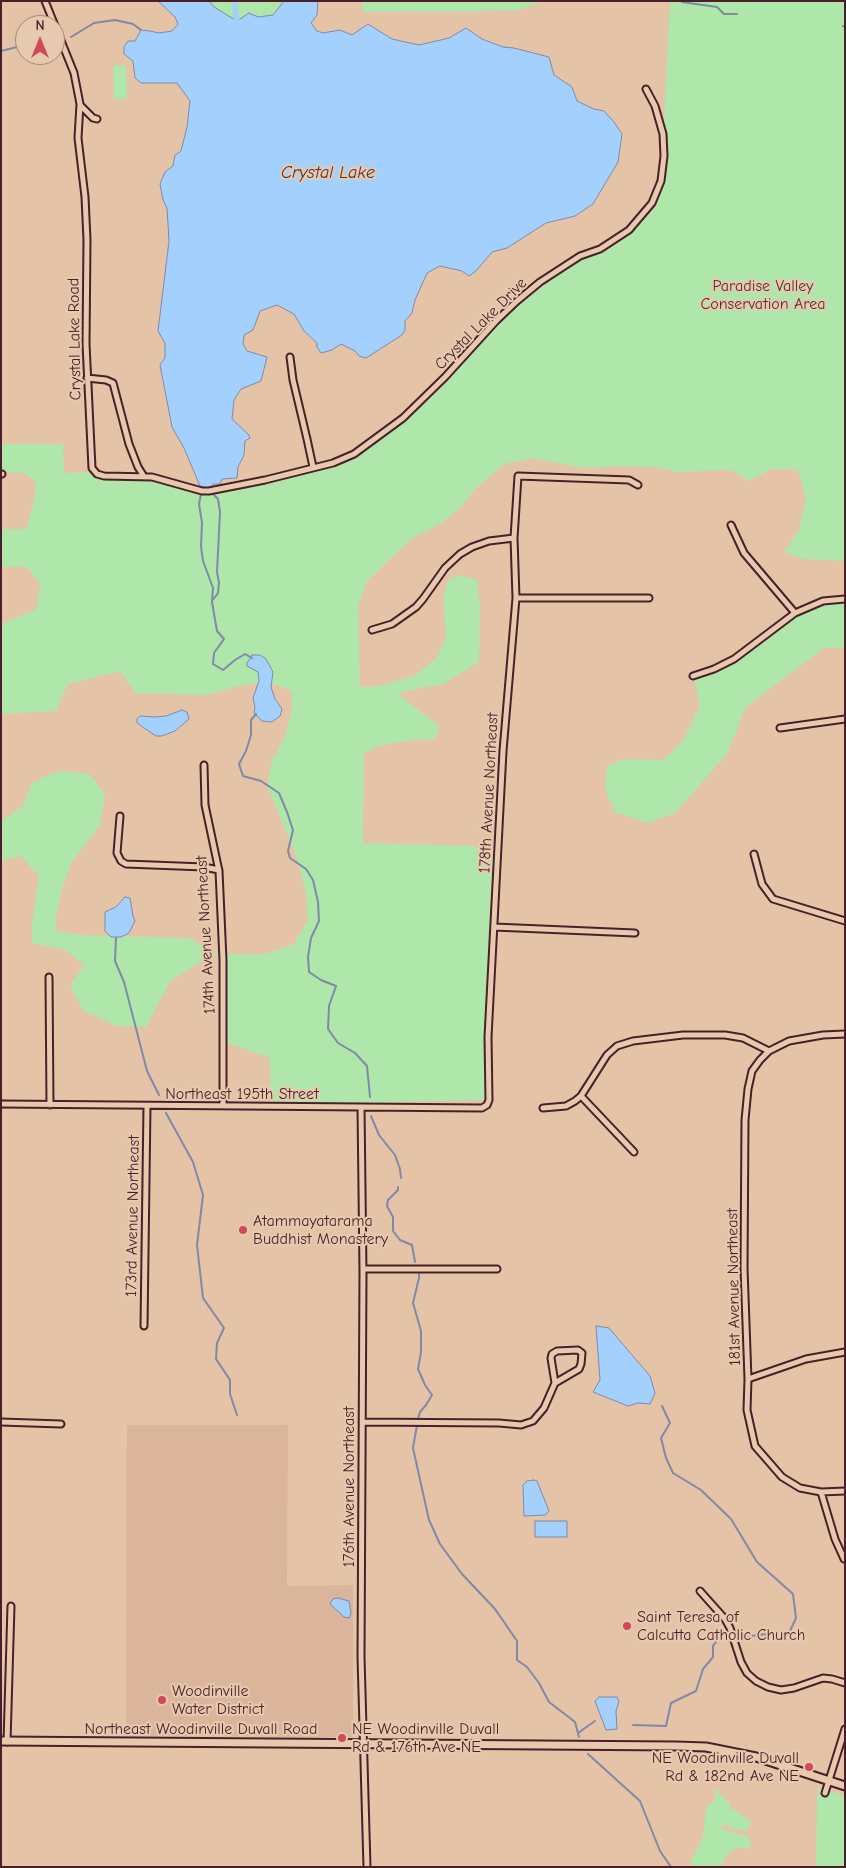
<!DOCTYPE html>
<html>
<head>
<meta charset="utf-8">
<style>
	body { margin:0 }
	#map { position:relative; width:846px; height:1868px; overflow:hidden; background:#e4c3a7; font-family:"Comic Neue",sans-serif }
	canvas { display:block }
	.frame { position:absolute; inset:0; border:2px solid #4a1f2b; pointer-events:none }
	.north { position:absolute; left:15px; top:15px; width:50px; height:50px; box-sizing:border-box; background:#e7caae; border:1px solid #a8867a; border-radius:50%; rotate:0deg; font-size:14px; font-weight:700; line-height:20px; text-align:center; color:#4a1f2b }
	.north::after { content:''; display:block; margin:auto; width:18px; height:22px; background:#d1495b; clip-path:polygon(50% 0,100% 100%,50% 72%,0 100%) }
</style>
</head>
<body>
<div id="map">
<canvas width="846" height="1868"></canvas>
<div class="frame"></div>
<div class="north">N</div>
</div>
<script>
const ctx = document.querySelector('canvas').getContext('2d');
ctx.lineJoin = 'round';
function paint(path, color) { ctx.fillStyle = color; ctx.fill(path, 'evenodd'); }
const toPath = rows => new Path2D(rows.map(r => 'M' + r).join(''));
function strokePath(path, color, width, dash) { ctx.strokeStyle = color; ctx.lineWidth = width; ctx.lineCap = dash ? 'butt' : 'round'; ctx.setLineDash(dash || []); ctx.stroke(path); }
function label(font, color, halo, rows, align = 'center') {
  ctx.font = font + ' "Comic Neue",sans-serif'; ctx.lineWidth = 4; ctx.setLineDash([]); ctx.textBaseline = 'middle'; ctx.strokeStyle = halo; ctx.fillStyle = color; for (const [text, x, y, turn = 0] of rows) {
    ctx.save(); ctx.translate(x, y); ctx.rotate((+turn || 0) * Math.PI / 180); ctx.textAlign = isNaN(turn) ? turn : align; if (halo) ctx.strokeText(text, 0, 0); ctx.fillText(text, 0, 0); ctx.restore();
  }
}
paint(toPath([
	[127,1425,288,1425,287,1586,353,1585,353,1737,126,1736]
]), '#dbb59b');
paint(toPath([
	[209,1,284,1,273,15,237,21,214,7],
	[362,1,542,1,517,11,363,12],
	[670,1,845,1,845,561,803,559,784,552,799,530,806,497,799,472,792,469,772,469,749,481,731,470,677,472,655,467,618,466,583,468,533,458,504,464,474,490,459,509,440,524,412,538,367,581,358,607,360,687,373,687,414,676,436,659,446,637,443,598,448,580,459,575,477,580,480,608,479,662,443,684,397,693,439,726,435,739,411,740,378,746,364,754,363,843,474,846,500,858,488,1037,489,1100,270,1105,270,1058,219,1040,218,954,201,962,170,981,146,1027,116,1026,83,1010,70,986,84,965,65,950,32,943,32,922,39,876,21,856,1,861,1,821,22,807,32,783,58,771,90,774,105,795,100,825,72,862,62,889,56,916,56,931,83,935,189,938,218,954,265,954,294,944,308,920,306,894,296,855,267,786,272,761,285,736,293,705,291,691,271,683,247,684,206,695,136,693,120,671,68,684,56,711,1,714,1,624,37,609,40,584,27,567,1,567,1,529,26,529,34,500,36,482,24,473,1,472,1,444,63,444,64,473,94,472,97,474,143,475,202,491,333,465,403,418,517,301,580,256,600,249,629,230,652,203,661,181],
	[126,65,127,99,114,99,113,66],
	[845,599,845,648,824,648,746,707,727,754,675,813,647,823,615,812,605,789,607,766,623,759,664,760,683,741,700,705,693,676,734,659,795,613,823,601],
	[819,1787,845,1796,845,1867,816,1867,817,1799],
	[718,1789,720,1796,723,1795,725,1801,730,1803,731,1810,735,1810,751,1822,748,1830,739,1830,724,1825,721,1826,721,1829,749,1837,751,1841,750,1847,746,1849,737,1847,731,1851,724,1858,724,1862,717,1867,698,1867,690,1863,703,1837,706,1809,708,1805,715,1801,715,1790]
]), '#afe6aa');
const water = toPath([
	[158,1,209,1,214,7,237,21,249,13,258,17,273,15,284,1,318,1,317,15,311,23,317,31,323,33,340,30,352,35,368,24,392,39,419,45,449,38,466,28,482,39,503,47,514,48,549,57,554,75,572,87,577,101,594,109,604,111,614,122,622,134,618,162,593,204,575,216,546,223,507,248,492,252,476,271,469,276,462,271,440,266,427,273,415,300,412,313,405,321,405,330,402,335,366,358,359,356,355,351,341,344,332,350,321,353,317,347,317,343,304,331,294,314,277,305,260,311,253,330,244,335,243,344,247,351,267,357,261,381,241,389,234,400,232,419,249,435,250,438,245,441,244,455,238,467,237,478,222,479,220,484,214,484,210,487,214,493,211,494,207,488,200,486,184,448,172,427,160,365,165,358,165,343,158,331,169,241,167,208,163,200,160,184,165,172,173,166,175,155,181,151,187,127,190,101,177,83,141,83,135,78,133,61,124,54,124,47,128,41,135,41,141,30,150,31,159,33,172,31,178,24,175,17,158,1],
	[252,655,260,655,266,659,273,672,271,687,275,699,282,709,280,716,272,722,262,721,254,713,255,707,253,698,259,681,258,672,247,666,247,663,252,655],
	[182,710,187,712,189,719,175,731,162,736,156,736,137,723,137,719,140,716,155,717,166,716,182,710],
	[125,897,130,898,133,916,135,921,129,933,121,937,111,937,105,931,105,912,116,907,125,897],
	[596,1326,609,1328,650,1376,655,1393,650,1404,638,1403,628,1406,593,1392,600,1380,596,1326],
	[534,1480,537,1481,549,1511,545,1515,524,1516,523,1485,527,1481,534,1480],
	[535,1521,567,1521,567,1537,535,1537,535,1521],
	[338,1598,349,1601,351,1613,349,1618,344,1617,330,1604,333,1599,338,1598],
	[599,1697,617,1697,619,1701,616,1711,617,1729,606,1730,595,1701,599,1697]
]);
paint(water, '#a3d0fd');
strokePath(water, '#7f89a9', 1);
strokePath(toPath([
	[682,2,717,7,724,14,737,14],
	[843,26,845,27],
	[71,37,94,23,115,20,133,24,141,30],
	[55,42,56,41],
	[1,51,25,45],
	[201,494,199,504,202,523,201,546,203,561,213,588,212,602,217,631,224,639,214,653,213,664,223,670,235,660,245,654,252,658],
	[212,601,218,593,219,583,217,572,220,512,218,499,213,494],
	[256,714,251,720,251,735,246,751,239,764,243,776,261,781,279,793,287,812,293,830,288,851,290,858,306,869,313,880,318,902,319,921,311,938,308,957,309,972,321,980,336,986,329,1006,328,1029,338,1043,355,1053,367,1066,370,1097],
	[116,938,115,961,124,982,147,1071,159,1095],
	[166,1113,193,1162,203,1195,197,1245,203,1298,224,1328,217,1343,216,1359,230,1380,230,1394,237,1415],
	[371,1116,379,1135,395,1155,400,1169,401,1178],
	[398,1187,398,1190,388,1200,387,1206,393,1217,393,1231,400,1240,412,1245,415,1262],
	[419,1273,419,1278,413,1303,421,1331,421,1352,418,1369,425,1385,432,1395,426,1405,420,1412,418,1419,413,1448,429,1520,440,1544,462,1574,495,1609,517,1641,517,1660,527,1667,539,1683,549,1702,575,1722,579,1737],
	[662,1406,670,1423,661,1438,666,1458,673,1473,701,1490,731,1519,757,1562,793,1594,796,1618,790,1631,751,1636,742,1640],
	[633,1725,666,1726,671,1703,696,1691,703,1669,713,1657,713,1646,718,1639],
	[578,1733,595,1721],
	[588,1754,640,1801,660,1851,671,1867]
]), '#7f89a9', 2);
strokePath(toPath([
	[234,1,237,21]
]), '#a3d0fd', 5.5);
const street = toPath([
	[45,1,74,73,80,104,78,138,85,197,87,240,86,344,92,468,97,474,104,476,152,477,202,491,209,491,265,480,333,463,354,454,403,418,445,377,496,321,517,301,540,282,580,256,600,249,629,230,652,203,661,181,664,156,663,134,655,106,646,89],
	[80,105,93,118,97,119],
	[290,357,293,380,307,439,313,467],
	[87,378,106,380,113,383,129,444,138,467,143,475],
	[1,474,2,474],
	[731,525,744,553,795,613],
	[516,598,649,598],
	[372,630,392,624,416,607,423,599,445,568,460,554,472,547,489,541,514,538],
	[693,676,714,669,734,659,795,613,823,601,845,599],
	[780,728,845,719],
	[204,765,205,805,219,871,223,960,223,1106],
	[120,816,117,853,121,861,126,864,204,867,219,870],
	[754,854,762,884,773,899,845,921],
	[494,927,635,933],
	[49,977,50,1105],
	[845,1034,823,1035,789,1041,769,1051,760,1060,752,1071,748,1089,745,1120,744,1268,748,1379,747,1410,755,1446,782,1477,800,1488,821,1492,845,1491],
	[581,1096,634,1152],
	[1,1104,482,1108,487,1105,489,1100,488,1037,503,751,516,598,514,538,518,476,629,480,638,485],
	[361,1107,363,1272,361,1657,367,1867],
	[543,1108,566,1106,575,1101,581,1096,607,1055,617,1046,633,1041,683,1035,725,1035,743,1038,769,1051],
	[363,1269,497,1269],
	[144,1326,147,1106],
	[748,1379,806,1359,845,1352],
	[1,1422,61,1424],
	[362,1422,499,1423,521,1425,533,1421,544,1408,555,1383,551,1358,552,1354,557,1351,578,1350,582,1353,581,1364,579,1369,555,1383],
	[821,1492,835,1539,844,1559],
	[700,1591,725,1619,730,1628,741,1662,747,1673,756,1681,768,1687,781,1690,794,1688,823,1678,832,1679,845,1683],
	[7,1742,11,1606],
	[825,1793,845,1729]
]);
const secondary = toPath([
	[1,1741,676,1746,706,1747,756,1757,845,1786]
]);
strokePath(street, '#4a1f2b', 9);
strokePath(secondary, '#4a1f2b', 11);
strokePath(street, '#e7caae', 5);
strokePath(secondary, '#e7caae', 7);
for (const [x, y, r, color] of [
	[243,1230,5,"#d1495b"],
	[627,1626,5,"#d1495b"],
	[162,1700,5,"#d1495b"],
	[342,1738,5,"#d1495b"],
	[809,1767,5,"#d1495b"]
]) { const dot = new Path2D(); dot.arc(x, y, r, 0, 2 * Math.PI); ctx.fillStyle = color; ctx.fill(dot); strokePath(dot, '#e7caae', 2); }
label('16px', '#543338', '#e7caae', [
	["Paradise Valley",763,286],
	["Conservation Area",763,304]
]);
label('16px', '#4a1f2b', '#e7caae', [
	["Crystal Lake Drive",481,324,-45],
	["Crystal Lake Road",75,339,-91],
	["178th Avenue Northeast",489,793,-87],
	["174th Avenue Northeast",206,935,-93],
	["Northeast 195th Street",242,1094],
	["173rd Avenue Northeast",133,1216,-89],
	["181st Avenue Northeast",734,1287,-91],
	["176th Avenue Northeast",349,1487,-90],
	["Northeast Woodinville Duvall Road",201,1729]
]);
label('16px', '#4a1f2b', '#e7caae', [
	["Atammayatarama",253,1221],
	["Buddhist Monastery",253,1239],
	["Saint Teresa of",637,1617],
	["Calcutta Catholic Church",637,1635],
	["Woodinville",172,1691],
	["Water District",172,1709],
	["NE Woodinville Duvall",352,1729],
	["Rd & 176th Ave NE",352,1747],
	["NE Woodinville Duvall",799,1758,"right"],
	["Rd & 182nd Ave NE",799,1776,"right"]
], 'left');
label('italic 18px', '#533140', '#e7caae', [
	["Crystal Lake",328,173]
]);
</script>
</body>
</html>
